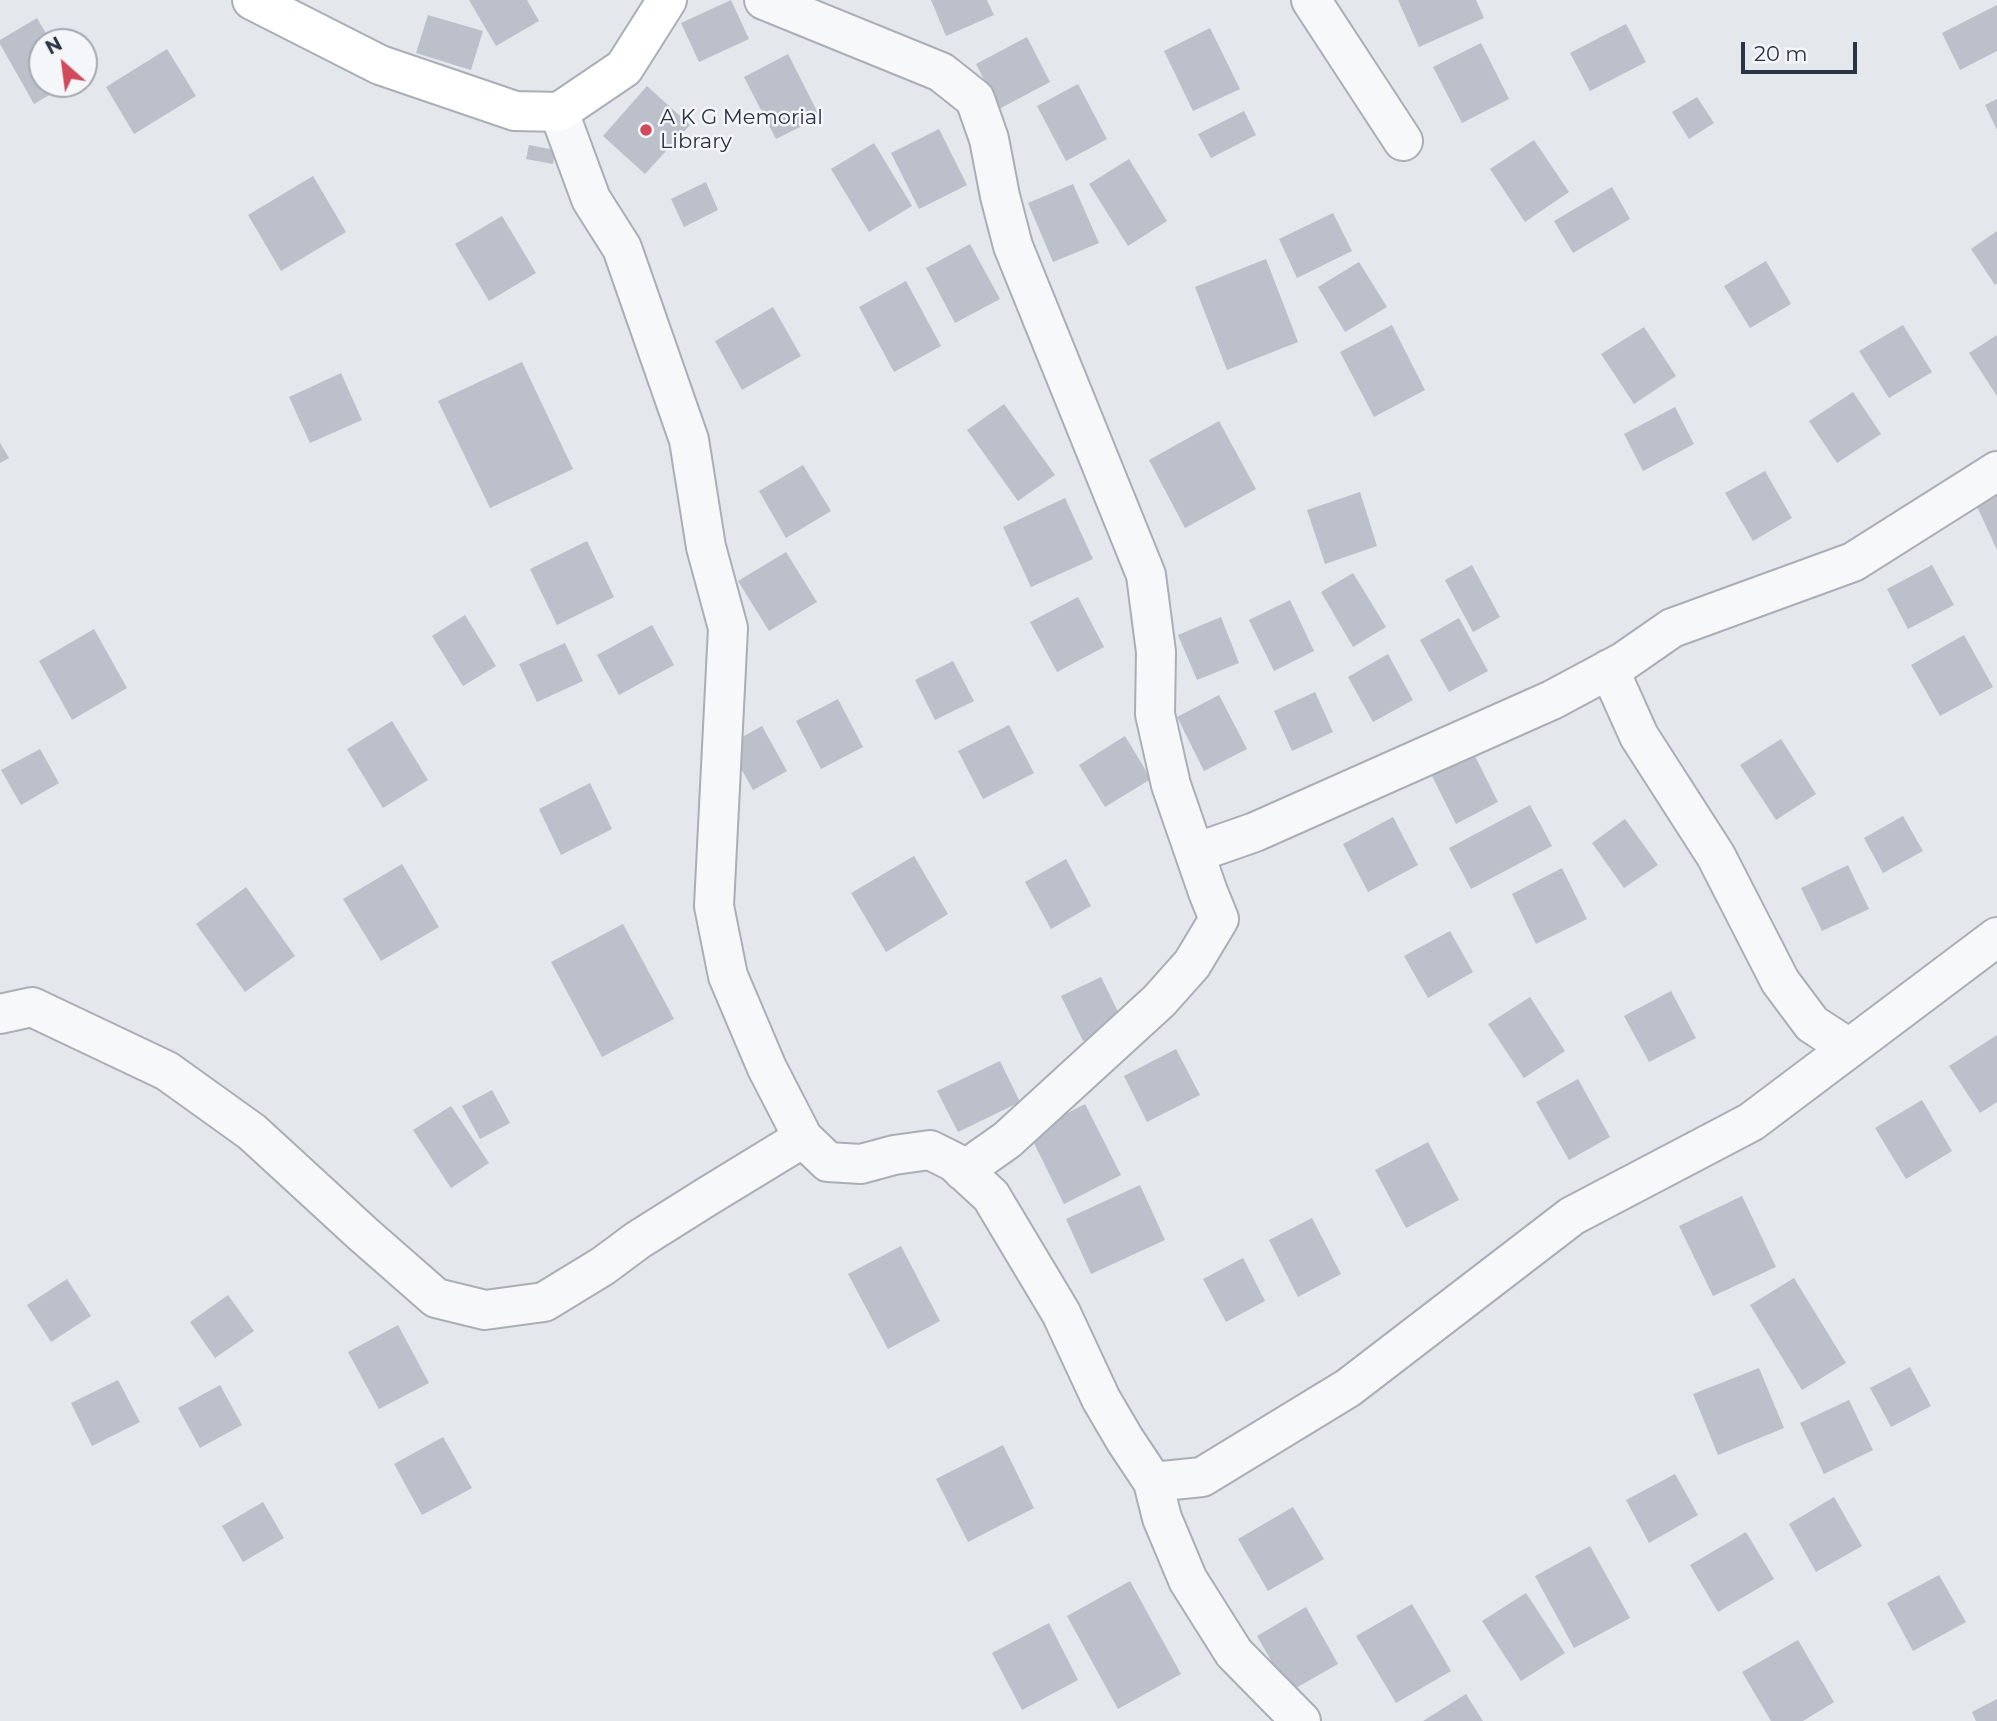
<!DOCTYPE html>
<html>
<head>
<meta charset="utf-8">
<style>
	body { margin:0 }
	#map { position:relative; width:1997px; height:1721px; overflow:hidden; background:#e4e7ec; font-family:Montserrat,sans-serif }
	canvas { display:block }
	.north { position:absolute; left:28px; top:28px; width:70px; height:70px; box-sizing:border-box; background:#f4f6f9; border:2px solid #a4a8b1; border-radius:50%; rotate:332deg; font-size:19px; font-weight:700; line-height:28px; text-align:center; color:#2b3445 }
	.north::after { content:''; display:block; margin:auto; width:24px; height:32px; background:#d1495b; clip-path:polygon(50% 0,100% 100%,50% 72%,0 100%) }
	.scale { position:absolute; left:1741px; top:42px; width:116px; height:32px; box-sizing:border-box; border:4px solid #2b3445; border-top:0; padding-left:9px; font-size:21px; line-height:24px; white-space:nowrap; color:#2b3445; -webkit-text-stroke:5px #f4f6f9; paint-order:stroke }
</style>
</head>
<body>
<div id="map">
<canvas width="1997" height="1721"></canvas>
<div class="north">N</div>
<div class="scale">20 m</div>
</div>
<script>
const ctx = document.querySelector('canvas').getContext('2d');
ctx.lineJoin = 'round';
function paint(path, color) { ctx.fillStyle = color; ctx.fill(path, 'evenodd'); }
const toPath = rows => new Path2D(rows.map(r => 'M' + r).join(''));
function strokePath(path, color, width, dash) { ctx.strokeStyle = color; ctx.lineWidth = width; ctx.lineCap = dash ? 'butt' : 'round'; ctx.setLineDash(dash || []); ctx.stroke(path); }
function label(font, color, halo, rows, align = 'center') {
  ctx.font = font + ' Montserrat,sans-serif'; ctx.lineWidth = 5; ctx.setLineDash([]); ctx.textBaseline = 'middle'; ctx.strokeStyle = halo; ctx.fillStyle = color; for (const [text, x, y, turn = 0] of rows) {
    ctx.save(); ctx.translate(x, y); ctx.rotate((+turn || 0) * Math.PI / 180); ctx.textAlign = isNaN(turn) ? turn : align; if (halo) ctx.strokeText(text, 0, 0); ctx.fillText(text, 0, 0); ctx.restore();
  }
}
paint(toPath([
	[469,0,527,0,539,21,496,46],
	[731,0,749,39,699,62,681,23],
	[931,0,987,0,994,15,946,36],
	[1398,0,1476,0,1484,18,1419,47],
	[1997,5,1997,51,1960,70,1942,33],
	[428,15,483,31,471,70,416,53],
	[37,18,51,42,42,42,42,84,68,84,34,104,0,44,0,40],
	[1626,24,1646,62,1590,91,1570,53],
	[1210,28,1240,89,1193,111,1164,51],
	[1027,37,1050,82,999,109,976,64],
	[1481,43,1509,99,1462,123,1433,67],
	[167,49,196,96,134,134,106,87],
	[788,54,820,117,776,139,744,77],
	[1078,84,1107,139,1066,161,1037,106],
	[647,86,690,125,645,174,603,136],
	[1697,97,1714,123,1689,139,1672,112],
	[1997,99,1997,130,1985,105],
	[1244,111,1256,135,1211,158,1198,134],
	[939,129,967,185,919,209,891,153],
	[1534,140,1569,192,1525,222,1490,169],
	[874,143,912,206,869,232,831,169],
	[529,145,555,150,553,164,526,159],
	[1129,159,1167,221,1128,246,1089,184],
	[313,176,346,232,281,271,248,215],
	[706,182,718,210,684,227,671,199],
	[1073,184,1099,243,1053,262,1028,203],
	[1612,187,1630,219,1573,253,1554,221],
	[1333,213,1352,251,1297,278,1279,239],
	[502,216,536,273,489,301,455,244],
	[1997,231,1997,283,1995,285,1971,249],
	[970,244,1000,299,955,323,926,268],
	[1266,259,1298,342,1227,370,1195,287],
	[1766,261,1791,304,1750,328,1724,286],
	[1359,262,1387,307,1345,332,1318,287],
	[906,281,941,346,894,372,859,307],
	[773,307,801,356,742,390,715,341],
	[1392,325,1425,390,1374,417,1340,352],
	[1903,325,1932,372,1889,398,1859,351],
	[1644,327,1676,376,1634,404,1601,354],
	[1997,335,1997,396,1969,353],
	[522,362,573,469,490,508,438,401],
	[341,373,362,420,310,443,289,397],
	[1853,392,1881,434,1837,463,1809,421],
	[1004,404,1055,475,1018,501,967,430],
	[1675,407,1694,444,1643,471,1624,434],
	[1219,421,1256,489,1185,528,1149,460],
	[0,443,9,458,0,463],
	[803,465,831,511,786,538,759,491],
	[1765,471,1792,518,1753,541,1725,493],
	[1997,489,1997,550,1974,500],
	[1360,492,1377,546,1325,564,1307,510],
	[1065,498,1093,559,1031,587,1003,527],
	[587,541,614,597,557,625,530,569],
	[786,552,817,602,769,631,738,581],
	[1472,565,1500,617,1473,632,1445,580],
	[1932,565,1954,605,1908,629,1887,589],
	[1353,573,1386,627,1353,647,1321,592],
	[1078,597,1104,647,1057,672,1030,622],
	[1290,600,1314,651,1274,671,1249,620],
	[465,615,496,666,463,686,432,636],
	[1221,617,1239,663,1197,680,1178,635],
	[1459,618,1488,671,1449,692,1420,640],
	[652,625,674,665,619,695,597,655],
	[94,629,127,688,72,720,39,661],
	[1964,635,1993,687,1940,716,1911,665],
	[565,643,583,681,537,702,519,664],
	[1388,654,1413,700,1373,722,1348,677],
	[953,661,974,701,935,720,915,680],
	[1315,692,1333,732,1292,751,1274,711],
	[1219,695,1247,749,1204,771,1177,717],
	[838,699,863,747,821,769,796,721],
	[392,721,428,780,383,808,347,749],
	[1009,725,1034,773,983,799,958,751],
	[762,726,787,771,753,790,728,745],
	[1125,736,1151,779,1105,807,1079,765],
	[1781,739,1816,794,1776,820,1740,765],
	[40,749,59,783,21,805,1,770],
	[1474,754,1498,802,1456,824,1432,776],
	[590,783,612,829,561,855,539,809],
	[1530,805,1552,846,1471,889,1449,848],
	[1903,816,1923,851,1883,873,1864,838],
	[1393,817,1418,865,1368,892,1343,844],
	[1625,819,1658,865,1624,888,1592,843],
	[914,856,948,914,886,952,851,893],
	[1066,859,1091,906,1051,929,1025,882],
	[402,864,439,927,381,961,343,899],
	[1848,865,1869,909,1822,931,1801,888],
	[1562,868,1587,919,1536,944,1512,894],
	[246,887,295,956,245,992,196,924],
	[623,924,674,1019,602,1057,551,962],
	[1450,931,1473,972,1428,998,1404,956],
	[1101,977,1123,1022,1083,1041,1061,996],
	[1671,991,1696,1038,1649,1062,1624,1016],
	[1530,997,1565,1051,1524,1078,1488,1024],
	[1997,1035,1997,1102,1980,1113,1949,1066],
	[1176,1049,1200,1095,1147,1122,1124,1076],
	[1000,1061,1020,1102,958,1132,937,1091],
	[1578,1079,1610,1137,1569,1160,1536,1102],
	[492,1090,510,1123,480,1139,462,1106],
	[1922,1100,1952,1151,1906,1179,1875,1128],
	[1085,1104,1121,1175,1064,1204,1029,1133],
	[451,1106,489,1163,451,1188,413,1130],
	[1428,1142,1459,1200,1406,1228,1375,1170],
	[1140,1185,1165,1240,1091,1274,1066,1219],
	[1742,1196,1776,1267,1713,1296,1679,1226],
	[1312,1218,1341,1274,1298,1297,1269,1240],
	[901,1246,940,1321,888,1349,848,1274],
	[1243,1258,1265,1301,1226,1322,1203,1279],
	[1794,1278,1846,1363,1802,1390,1750,1305],
	[67,1279,91,1316,51,1342,27,1305],
	[228,1295,254,1331,215,1358,190,1322],
	[398,1325,429,1383,379,1409,348,1352],
	[1910,1367,1931,1406,1891,1427,1870,1388],
	[1759,1368,1784,1428,1718,1455,1693,1394],
	[118,1380,140,1422,92,1446,71,1403],
	[220,1385,242,1425,200,1448,178,1408],
	[1849,1400,1873,1450,1824,1474,1800,1423],
	[443,1437,472,1488,422,1515,394,1464],
	[1003,1445,1034,1508,968,1542,936,1479],
	[1675,1474,1698,1515,1649,1543,1626,1500],
	[1834,1497,1862,1546,1816,1572,1789,1524],
	[263,1502,284,1538,243,1562,222,1526],
	[1293,1507,1324,1559,1268,1591,1238,1539],
	[1746,1532,1774,1579,1718,1612,1690,1565],
	[1590,1546,1630,1618,1574,1648,1535,1576],
	[1939,1575,1966,1622,1913,1651,1887,1603],
	[1130,1581,1181,1674,1118,1709,1067,1616],
	[1526,1593,1565,1653,1521,1681,1482,1621],
	[1412,1604,1451,1671,1396,1703,1356,1636],
	[1306,1607,1338,1664,1289,1692,1257,1636],
	[1049,1623,1078,1680,1022,1710,992,1653],
	[1798,1640,1834,1702,1803,1721,1771,1721,1742,1672],
	[1466,1694,1483,1721,1423,1721],
	[1997,1699,1997,1721,1976,1721,1972,1712]
]), '#bbc0ca');
const street = toPath([
	[764,0,941,72,975,99,989,139,1000,196,1013,246,1146,575,1156,652,1155,714,1171,785,1208,892,1219,919,1192,964,1159,1001,1007,1140,963,1171],
	[1311,0,1403,141],
	[559,112,591,199,622,248,689,440,706,547,728,628,714,906,728,976,767,1068,803,1138,828,1162,861,1164,894,1155,930,1150,954,1162,991,1196,1061,1313,1101,1399,1125,1440,1153,1482,1202,1477,1348,1388,1572,1216,1751,1122,1997,937],
	[1609,669,1639,736,1716,856,1780,981,1812,1024,1849,1048],
	[1195,853,1255,832,1552,700,1623,662,1672,628,1853,562,1997,471],
	[0,1014,32,1007,167,1071,252,1132,363,1234,436,1298,485,1310,544,1302,603,1266,638,1240,708,1196,803,1138],
	[1153,1482,1162,1518,1188,1580,1234,1653,1301,1721]
]);
const secondary = toPath([
	[252,0,380,65,515,111,559,112,624,68,667,0]
]);
strokePath(street, '#a9aeb7', 42);
strokePath(secondary, '#a9aeb7', 42);
strokePath(street, '#f7f8fa', 38);
strokePath(secondary, '#fff', 38);
for (const [x, y, r, color] of [
	[646,130,7,"#d1495b"]
]) { const dot = new Path2D(); dot.arc(x, y, r, 0, 2 * Math.PI); ctx.fillStyle = color; ctx.fill(dot); strokePath(dot, '#f4f6f9', 2.5); }
label('21px', '#2b3445', '#f4f6f9', [
	["A K G Memorial",660,118],
	["Library",660,142]
], 'left');
</script>
</body>
</html>
